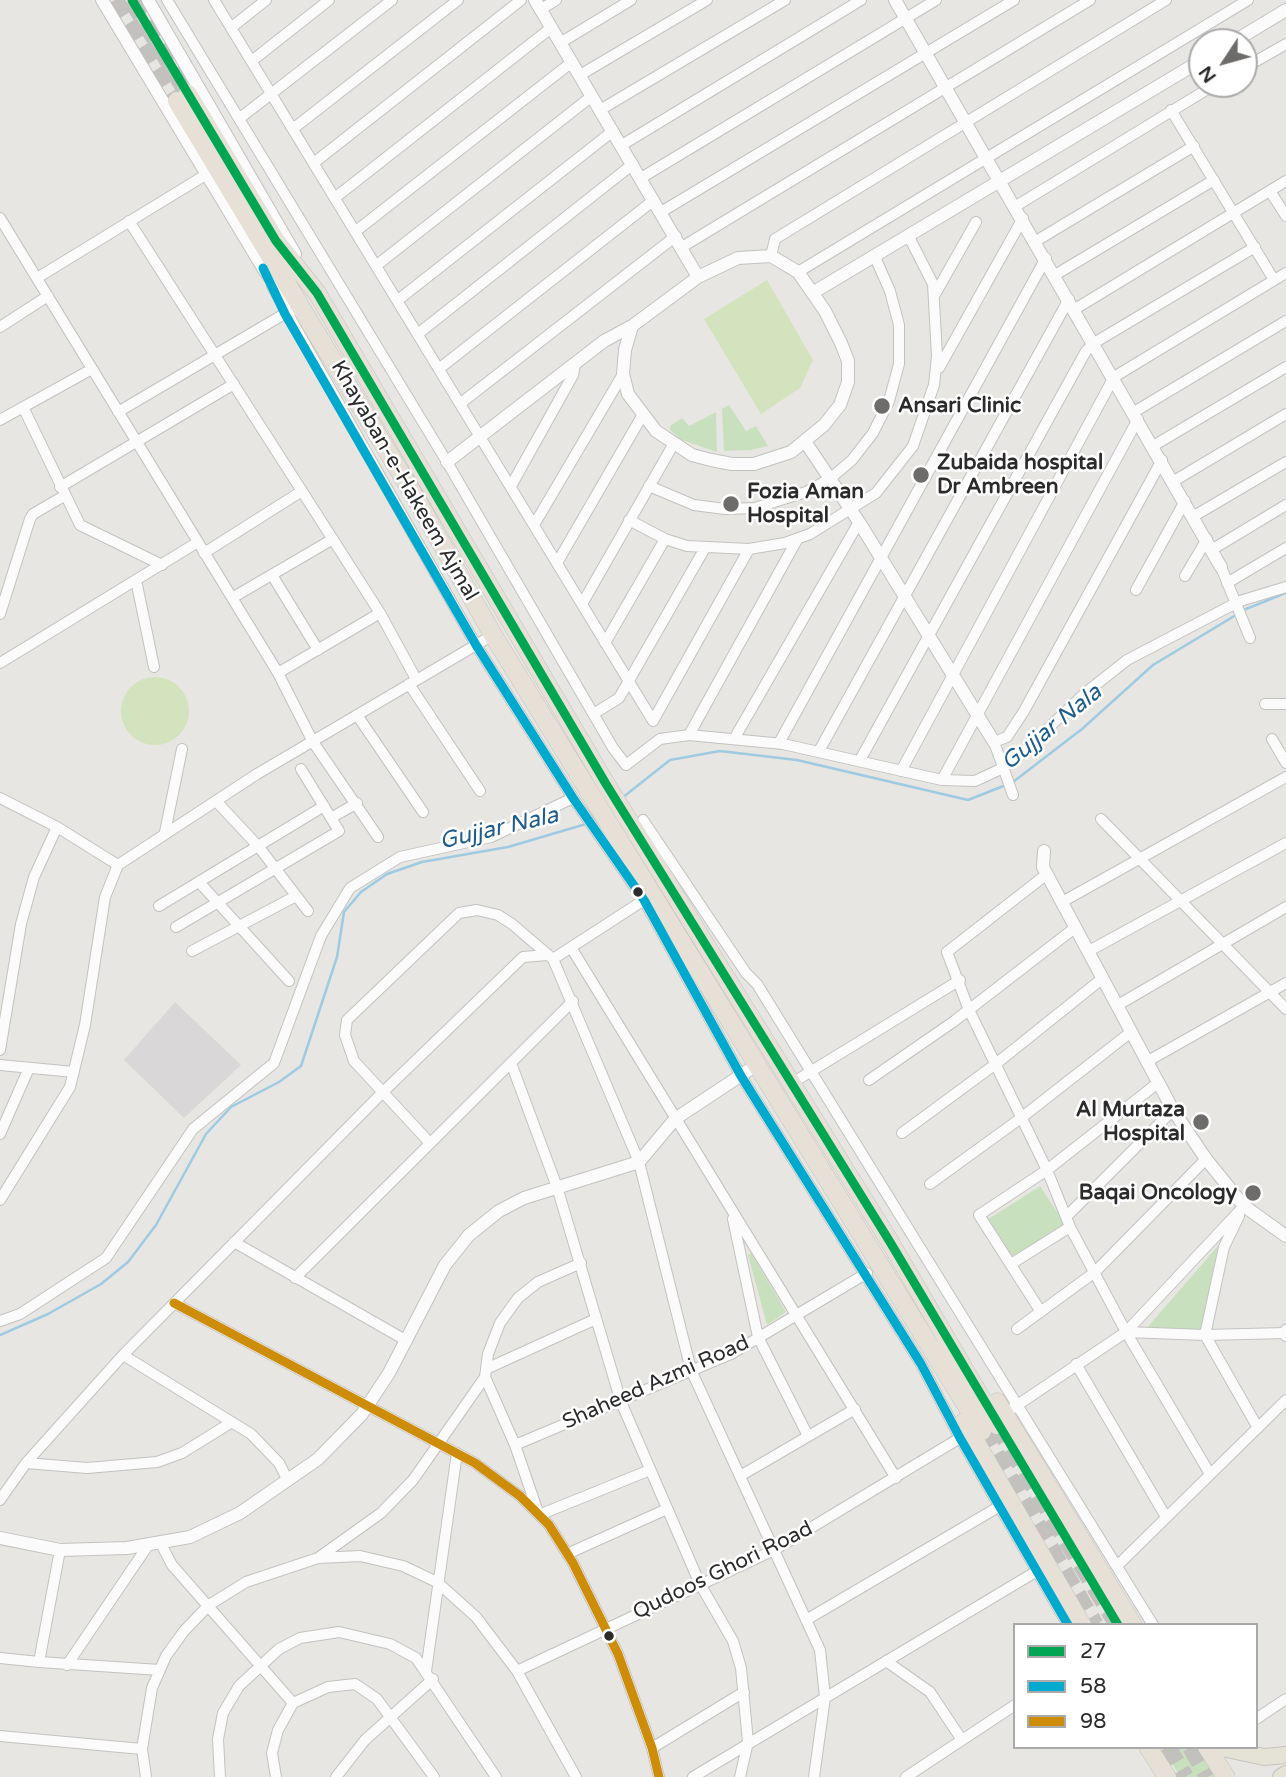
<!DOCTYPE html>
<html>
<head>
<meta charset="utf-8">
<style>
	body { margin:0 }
	#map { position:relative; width:1286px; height:1777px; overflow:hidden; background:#e8e6e2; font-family:"Varela Round",sans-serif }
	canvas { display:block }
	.legend { position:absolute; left:1013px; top:1623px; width:245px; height:126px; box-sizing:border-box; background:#fff; border:2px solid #aaa; margin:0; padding:9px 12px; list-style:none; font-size:21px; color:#2b2b2b }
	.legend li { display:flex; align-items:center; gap:14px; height:35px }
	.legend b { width:35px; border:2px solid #aaa }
	.north { position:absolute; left:1188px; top:28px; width:70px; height:70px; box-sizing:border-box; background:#fff; border:2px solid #aaa; border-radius:50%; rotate:234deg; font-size:19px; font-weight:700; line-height:28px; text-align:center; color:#2b2b2b }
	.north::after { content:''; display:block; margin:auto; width:24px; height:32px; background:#6d6c6b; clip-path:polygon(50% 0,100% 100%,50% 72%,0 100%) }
</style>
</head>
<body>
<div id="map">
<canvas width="1286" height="1777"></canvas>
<ul class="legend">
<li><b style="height:9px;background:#00a651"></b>27</li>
<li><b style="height:9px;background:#00a9ce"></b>58</li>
<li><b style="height:9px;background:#ce8d09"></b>98</li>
</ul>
<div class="north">N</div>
</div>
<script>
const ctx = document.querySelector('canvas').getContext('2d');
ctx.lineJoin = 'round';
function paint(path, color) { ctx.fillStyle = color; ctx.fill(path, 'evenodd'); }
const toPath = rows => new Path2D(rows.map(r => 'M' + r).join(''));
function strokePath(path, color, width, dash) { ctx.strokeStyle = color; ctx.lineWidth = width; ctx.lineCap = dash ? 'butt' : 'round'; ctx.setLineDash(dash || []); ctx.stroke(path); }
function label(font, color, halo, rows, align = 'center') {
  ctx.font = font + ' "Varela Round",sans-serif'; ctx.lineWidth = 5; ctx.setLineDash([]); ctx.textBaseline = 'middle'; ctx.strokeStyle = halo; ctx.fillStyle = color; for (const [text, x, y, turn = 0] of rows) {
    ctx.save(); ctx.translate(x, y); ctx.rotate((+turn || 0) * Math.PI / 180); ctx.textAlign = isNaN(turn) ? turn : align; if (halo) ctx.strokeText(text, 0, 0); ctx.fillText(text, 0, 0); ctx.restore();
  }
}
paint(toPath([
	[175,1002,241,1065,184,1118,124,1060]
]), '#d9d7d8');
paint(toPath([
	[729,405,746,431,756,426,768,446,751,450,724,451,722,409],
	[716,412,717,452,682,440,670,430,670,426,682,418,689,426],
	[1040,1186,1065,1224,1012,1258,987,1220],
	[1218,1246,1201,1330,1145,1330],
	[751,1253,786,1312,767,1325,748,1255],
	[1163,1747,1199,1747,1219,1777,1180,1777]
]), '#c9e0be');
paint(toPath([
	[767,280,813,360,800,388,761,414,704,319],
	'121 711a34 34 0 1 1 68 0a34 34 0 1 1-68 0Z'
]), '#d2e3bd');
strokePath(toPath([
	[1241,611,1286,593],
	[1013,782,1082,729,1153,665,1236,615],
	[622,798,670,760,720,751,797,760,968,800,1006,785],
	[0,1335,48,1314,101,1284,128,1262,156,1225,206,1134,231,1107,279,1082,301,1066,337,957,344,912,361,892,387,874,422,862,508,847,586,824]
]), '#9ecbe1', 2.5);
strokePath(toPath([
	[115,0,177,101],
	[132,0,188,94],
	[997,1425,1118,1625],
	[982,1431,1095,1625],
	[1167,1747,1185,1777],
	[1191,1747,1208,1777]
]), '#c2c1bd', 18, [18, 9]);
const minor = toPath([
	[167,0,447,462,613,748,626,765,660,739,689,735,783,744,942,780,975,781,1003,768,1019,756,1084,694,1127,660,1240,601,1286,587],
	[214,0,653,721,749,549],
	[540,10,556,0],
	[232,27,266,0],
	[560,43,631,0],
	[253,60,329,0],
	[1244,68,1286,44],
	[580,75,707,0],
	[600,110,785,0],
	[1171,110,1274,280],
	[240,118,392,0],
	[294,128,458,0],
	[622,145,861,0],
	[315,162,521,0],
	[641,178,936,0],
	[1270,191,1286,216],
	[336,197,551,28],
	[1016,206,1216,84],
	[661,212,1014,0],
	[0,218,278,673,313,742,378,837],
	[129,221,380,613,416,679],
	[356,231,572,62],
	[1036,241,1194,146],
	[682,247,1090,0],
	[771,256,775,239,1166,0],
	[377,265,592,96],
	[798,272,1248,0],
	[1055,275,1214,180],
	[37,278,207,174],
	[272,286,476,645,573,798,644,900,741,1076,921,1364,960,1438,1068,1625],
	[934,296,976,222],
	[398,300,613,131],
	[1075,309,1286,181],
	[0,327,48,296],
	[419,333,633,164],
	[440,368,654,200],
	[939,368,1023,218],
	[461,403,676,236],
	[24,409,80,525,162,565],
	[118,412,291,310],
	[1134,412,1286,321],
	[0,420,92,369],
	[1153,446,1286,367],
	[1174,481,1286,414],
	[511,486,573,375,575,364],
	[649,486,694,505,725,509,755,508,806,492,831,478,852,460,873,433,889,401,899,364,899,325,890,291,874,255],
	[60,487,234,384],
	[1194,516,1286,462],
	[629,520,665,539,687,546,749,549,785,543,810,534,876,493,913,446,934,385,937,356,933,284,908,235],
	[534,525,623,374],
	[1213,549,1286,505],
	[204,553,302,491],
	[557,563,642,416],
	[1221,567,1250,638],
	[272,575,318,650],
	[1185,576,1207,539],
	[136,580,154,667],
	[1227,583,1286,548],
	[1136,590,1185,501],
	[232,598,333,539],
	[582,604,673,445],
	[0,614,30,519,33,514,64,496],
	[605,643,665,539],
	[0,663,198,542],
	[278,673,380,613],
	[409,684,480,791],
	[1265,704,1286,704],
	[595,713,619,698,705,548],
	[357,715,423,812],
	[689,735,798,538],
	[734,739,859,522],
	[1272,739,1286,763],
	[779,743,1046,258],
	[819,751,1069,299],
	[860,760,1086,351,1094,343,1255,247],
	[301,769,331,818,357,803],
	[901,771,1114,377,1286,273],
	[942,780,1138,419],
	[1013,795,994,742,1007,737,1024,711,1162,460],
	[0,798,57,827,118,865],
	[216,801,258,846,308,911],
	[1101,819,1286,1009],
	[643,820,746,973,757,984,1153,1625],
	[165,832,182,749],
	[1047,874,947,952,969,1010,1047,1170,1070,1227,1126,1332,1210,1474],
	[199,882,289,981],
	[1062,902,1286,777],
	[159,906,324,806],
	[176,927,339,831,331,818],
	[572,949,896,1478],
	[192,951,296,896],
	[1089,951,1286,843],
	[553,959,644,900],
	[1118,1005,1286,907],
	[0,1050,21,924,34,877,57,827],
	[1148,1061,1286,983],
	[511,1063,557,1187,621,1402,700,1584,733,1641,741,1668,748,1742,740,1777],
	[0,1065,74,1072],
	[869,1080,953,1022,1076,927],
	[792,1083,960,980],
	[902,1133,997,1063,1103,978],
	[0,1134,29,1068],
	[429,1142,354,1061,345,1035,347,1020,459,913,477,910,498,915,512,924,553,959,639,1162,691,1370,820,1650,825,1697,814,1777],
	[930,1184,1021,1118,1131,1032],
	[0,1200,70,1087,85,1025,105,897,118,865,257,774,493,635],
	[1239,1216,1224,1247,1205,1335,1258,1428],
	[1066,1217,1173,1110],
	[733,1219,758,1337,808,1436],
	[234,1242,407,1341],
	[581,1263,538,1282,518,1298,500,1323,488,1354,485,1377,515,1445,539,1515,650,1470],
	[1011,1264,1070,1227],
	[295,1278,573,1001],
	[174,1303,475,1463,520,1496,549,1525,573,1563,618,1654,652,1748,659,1777],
	[1041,1312,979,1215,1047,1170,1159,1082],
	[0,1321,20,1314,106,1258,193,1129,274,1063,321,936,350,888,400,857,491,837,573,798],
	[1017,1329,1095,1272,1206,1159],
	[1126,1332,1205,1335,1286,1333],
	[123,1355,251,1434,279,1463,288,1481],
	[1076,1364,1166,1517],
	[486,1369,596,1319],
	[1013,1408,1126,1332,1244,1206],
	[515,1445,731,1354,867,1273],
	[26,1463,87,1468,157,1462,182,1453,232,1422],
	[740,1476,855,1409],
	[0,1500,26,1463,123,1355,383,1092,523,957,547,955],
	[161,1544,172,1565,293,1703],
	[60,1550,39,1662,160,1670],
	[567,1554,667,1509],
	[318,1558,381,1513,413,1480,485,1377],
	[1118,1565,1286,1400],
	[806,1620,1000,1506],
	[0,1658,39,1662],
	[886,1661,930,1692,962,1740],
	[67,1665,149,1544],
	[426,1671,457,1453],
	[517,1671,774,1550,960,1438],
	[1256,1719,1286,1699],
	[0,1736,142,1749],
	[652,1748,744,1692],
	[146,1777,142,1749,152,1688,166,1656,184,1631,209,1605,246,1582,318,1558,360,1556,403,1566,437,1582,476,1617,517,1671,576,1777],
	[220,1777,218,1739,223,1713,239,1686,279,1649,300,1638,339,1632,390,1644,416,1658,496,1777],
	[276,1777,272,1753,278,1730,293,1703,328,1687,355,1684,377,1699,434,1777],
	[336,1777,365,1740,433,1679],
	[693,1777,1037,1571],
	[906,1777,1015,1705]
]);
const tertiary = toPath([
	[102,0,263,268,293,309],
	[148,0,295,254],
	[535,0,698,277],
	[895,0,1221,567],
	[1233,42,1286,10],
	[814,292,1202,60],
	[806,443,859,522,994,742],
	[447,462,604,341,632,326,698,277,738,258,771,256,798,272,825,311,841,343,848,361,848,382,840,405,824,425,791,452,754,464,732,464,711,460,692,455,656,431,628,394,623,374,625,350,632,326],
	[1044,851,1043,867,1173,1110,1206,1159,1244,1206,1286,1236],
	[1286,1331,1286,1335],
	[0,1538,60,1550,127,1548,190,1537,240,1513,318,1459,362,1414,389,1373,445,1265,469,1235,499,1211,524,1198,639,1162,675,1119,758,1064]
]);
const primary = toPath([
	[1218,1747,1264,1757,1286,1755],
	[1281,1777,1286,1774]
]);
const trunk = toPath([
	[188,94,276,241,317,293,606,784,890,1242,997,1425],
	[177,101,418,502,493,635,982,1431],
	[997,1402,1133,1625],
	[964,1422,1082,1625],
	[1148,1747,1167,1777],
	[1207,1747,1226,1777]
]);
strokePath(minor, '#c2c2c1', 12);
strokePath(tertiary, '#c2c2c1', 14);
strokePath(primary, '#c5c4c2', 18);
strokePath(trunk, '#c5c4c2', 19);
strokePath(minor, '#fcfbfb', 10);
strokePath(tertiary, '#fcfbfb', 12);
strokePath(primary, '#e5e3d6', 16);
strokePath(trunk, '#e6e0d6', 18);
strokePath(toPath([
	[132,0,276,241,317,293,606,784,890,1242,1118,1625]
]), '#00a651', 9);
strokePath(toPath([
	[263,268,285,314,476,645,573,798,644,900,741,1076,921,1364,960,1438,1068,1625]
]), '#00a9ce', 9);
strokePath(toPath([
	[174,1303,475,1463,520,1496,549,1525,573,1563,618,1654,652,1748,659,1777]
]), '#ce8d09', 9);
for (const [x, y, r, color] of [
	[882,406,9,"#6d6c6b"],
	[921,475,9,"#6d6c6b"],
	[731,504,9,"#6d6c6b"],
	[638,892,6,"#2b2b2b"],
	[1201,1122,9,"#6d6c6b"],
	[1253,1193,9,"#6d6c6b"],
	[609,1636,6,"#2b2b2b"]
]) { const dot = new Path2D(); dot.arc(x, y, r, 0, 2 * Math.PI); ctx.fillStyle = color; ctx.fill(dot); strokePath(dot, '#fff', 2.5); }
label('bold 21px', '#2b2b2b', '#fff', [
	["Ansari Clinic",898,406],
	["Zubaida hospital",937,463],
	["Dr Ambreen",937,487],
	["Fozia Aman",747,492],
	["Hospital",747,516],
	["Al Murtaza",1185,1110,"right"],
	["Hospital",1185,1134,"right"],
	["Baqai Oncology",1237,1193,"right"]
], 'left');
label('21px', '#2b2b2b', '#fff', [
	["Khayaban-e-Hakeem Ajmal",404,481,60],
	["Shaheed Azmi Road",656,1383,-24],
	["Qudoos Ghori Road",723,1571,-26]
]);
label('italic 23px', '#1d5d8d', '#fff', [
	["Gujjar Nala",1052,728,-39],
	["Gujjar Nala",499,829,-13]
]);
</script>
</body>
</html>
